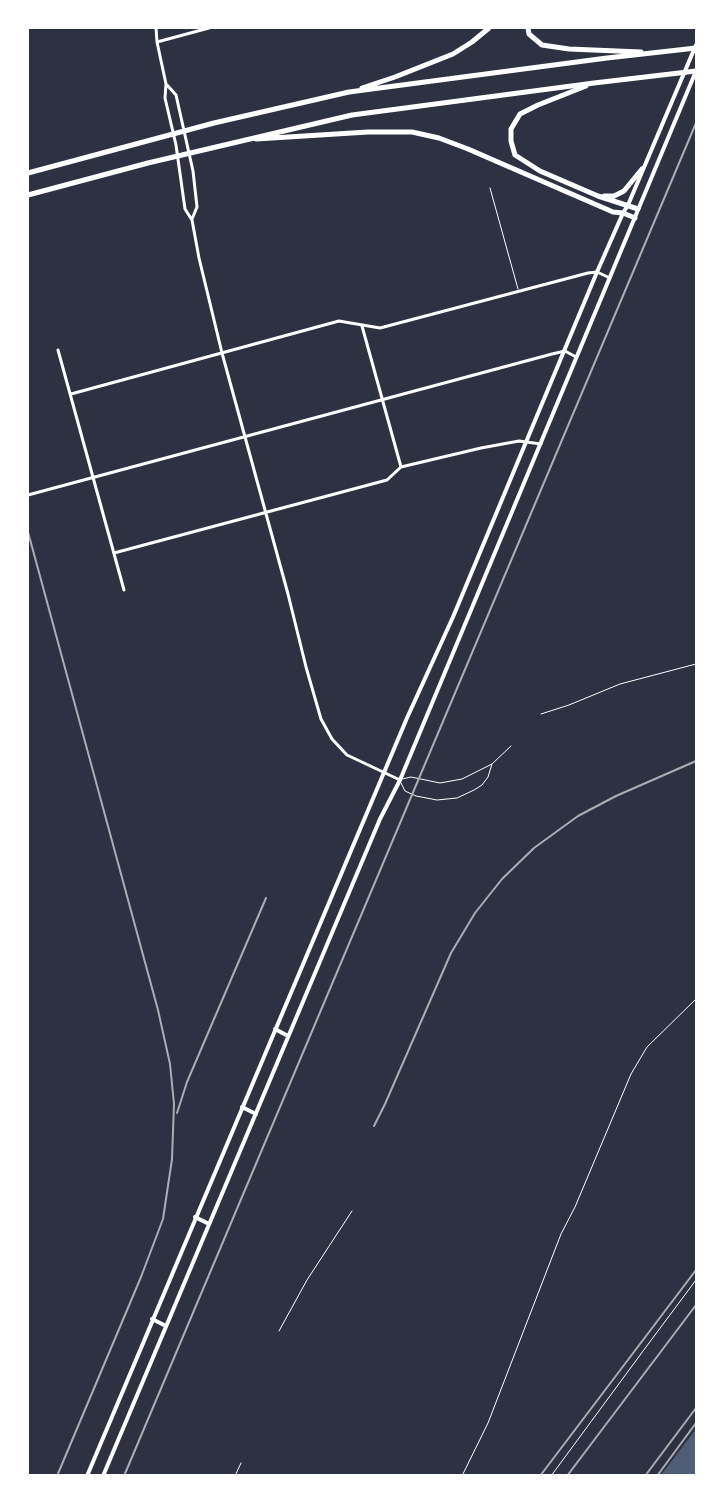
<!DOCTYPE html>
<html>
<head>
<meta charset="utf-8">
<style>
	body { margin:0 }
	#map { position:relative; width:724px; height:1503px; overflow:hidden; background:#2d3142; font-family:Ubuntu,sans-serif }
	canvas { display:block }
	.frame { position:absolute; inset:0; border:29px solid #fff; pointer-events:none }
</style>
</head>
<body>
<div id="map">
<canvas width="724" height="1503"></canvas>
<div class="frame"></div>
</div>
<script>
const ctx = document.querySelector('canvas').getContext('2d');
ctx.lineJoin = 'round';
function paint(path, color) { ctx.fillStyle = color; ctx.fill(path, 'evenodd'); }
const toPath = rows => new Path2D(rows.map(r => 'M' + r).join(''));
function strokePath(path, color, width, dash) { ctx.strokeStyle = color; ctx.lineWidth = width; ctx.lineCap = dash ? 'butt' : 'round'; ctx.setLineDash(dash || []); ctx.stroke(path); }
paint(toPath([
	[696,1429,696,1475,661,1475]
]), '#4f5d75');
strokePath(toPath([
	[490,188,518,289],
	[541,714,569,705,620,684,696,664],
	[402,779,411,777,440,783,462,779,492,764,511,746],
	[400,781,405,791,416,796,437,800,457,798,474,790,482,785,488,777,492,764],
	[279,1331,307,1280,352,1211],
	[235,1476,241,1463],
	[462,1476,488,1423,561,1234,575,1207,631,1074,647,1047,696,999],
	[551,1476,646,1347,696,1280]
]), '#fff', 1);
strokePath(toPath([
	[156,28,157,42,166,84,165,98,176,145,185,209,192,220,199,258,222,353,288,594,306,667,321,719,332,739,347,755,400,780],
	[157,42,209,28],
	[167,85,176,95,193,171,197,207,192,219],
	[362,326,401,467],
	[58,350,124,590],
	[71,394,339,321,380,328,588,273,597,272,610,278],
	[28,495,552,354,565,351,576,357],
	[114,553,387,480,401,467,481,448,519,441,541,444]
]), '#fff', 3);
strokePath(toPath([
	[275,1029,288,1036],
	[242,1107,256,1114],
	[195,1217,209,1224],
	[152,1319,166,1326],
	[87,1476,407,718,453,617,597,272,623,213,628,205,696,45],
	[103,1476,380,819,400,780,696,71]
]), '#fff', 4);
strokePath(toPath([
	[528,28,529,34,542,45,569,49,641,52],
	[586,86,538,105,520,114,511,129,511,141,515,155,540,171,598,196,638,209],
	[362,88,395,77,453,54,472,42,489,28],
	[256,139,368,132,412,132,439,138,468,149,613,212,623,213,635,218],
	[28,173,214,123,349,92,607,58,696,48],
	[28,195,148,163,352,115,594,83,696,71],
	[604,196,614,196,624,191,642,169]
]), '#fff', 5);
strokePath(toPath([
	[28,532,158,1010,170,1064,174,1104,172,1159,163,1219,141,1277,57,1476],
	[177,1113,187,1082,266,898],
	[374,1126,385,1104,451,953,475,913,502,879,534,848,578,816,616,796,696,761],
	[124,1476,696,123],
	[540,1476,696,1270],
	[567,1476,696,1305],
	[645,1476,696,1408],
	[657,1476,696,1423]
]), '#abadb3', 2);
</script>
</body>
</html>
